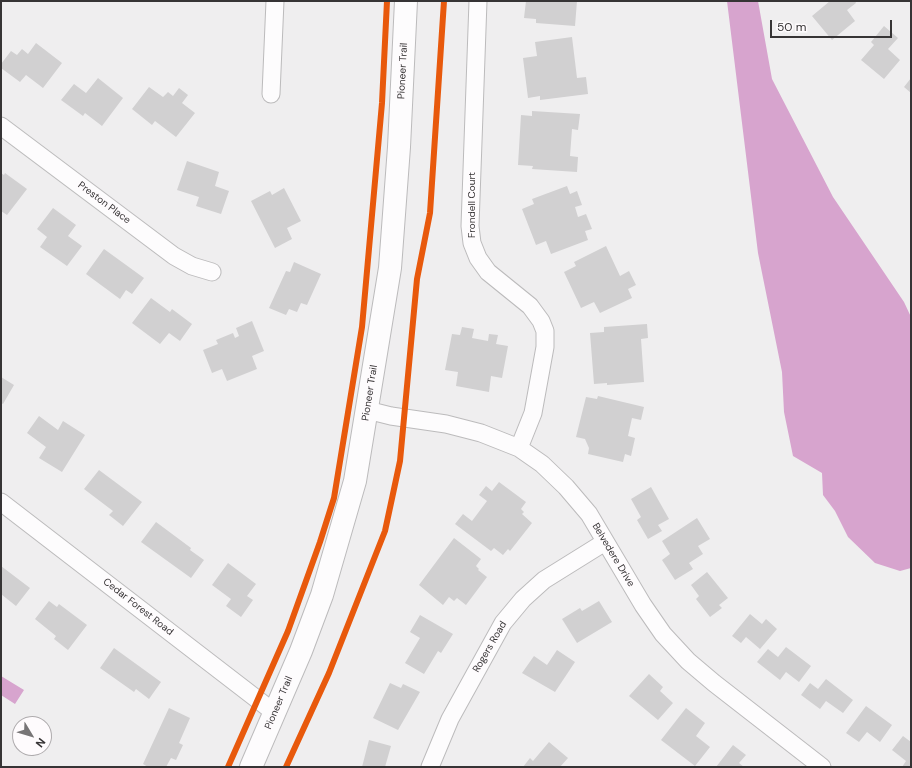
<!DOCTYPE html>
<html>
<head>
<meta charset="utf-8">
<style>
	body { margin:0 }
	#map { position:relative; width:912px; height:768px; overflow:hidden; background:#efeeef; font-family:"DM Sans",sans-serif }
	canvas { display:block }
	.frame { position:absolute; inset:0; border:2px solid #363435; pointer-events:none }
	.north { position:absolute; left:12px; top:716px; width:40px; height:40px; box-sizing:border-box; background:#fefbfd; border:1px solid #aeabad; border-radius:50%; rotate:128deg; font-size:11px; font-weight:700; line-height:16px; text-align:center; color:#363435 }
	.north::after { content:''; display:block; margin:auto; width:14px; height:18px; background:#777576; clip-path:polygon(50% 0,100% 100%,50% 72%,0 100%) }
	.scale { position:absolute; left:770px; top:20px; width:122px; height:18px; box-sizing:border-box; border:2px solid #363435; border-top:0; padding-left:5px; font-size:12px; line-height:14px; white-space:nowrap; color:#363435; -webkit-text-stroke:3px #fefbfd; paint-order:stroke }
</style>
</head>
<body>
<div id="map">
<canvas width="912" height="768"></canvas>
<div class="frame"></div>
<div class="north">N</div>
<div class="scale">50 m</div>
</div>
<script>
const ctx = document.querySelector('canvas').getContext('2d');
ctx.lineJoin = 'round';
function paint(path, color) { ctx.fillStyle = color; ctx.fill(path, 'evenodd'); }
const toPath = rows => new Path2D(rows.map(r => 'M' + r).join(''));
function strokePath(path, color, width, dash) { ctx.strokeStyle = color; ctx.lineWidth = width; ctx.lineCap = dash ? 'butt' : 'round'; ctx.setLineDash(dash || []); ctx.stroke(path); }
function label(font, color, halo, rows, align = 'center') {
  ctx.font = font + ' "DM Sans",sans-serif'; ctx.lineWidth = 3.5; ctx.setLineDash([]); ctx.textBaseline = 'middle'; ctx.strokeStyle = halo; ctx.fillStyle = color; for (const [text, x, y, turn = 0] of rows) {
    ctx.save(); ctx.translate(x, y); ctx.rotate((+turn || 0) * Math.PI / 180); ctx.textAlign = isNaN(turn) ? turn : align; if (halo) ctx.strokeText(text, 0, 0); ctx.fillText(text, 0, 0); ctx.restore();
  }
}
paint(toPath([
	[727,1,758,1,772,79,833,197,904,302,911,317,911,568,900,571,875,563,848,537,835,511,823,495,822,473,793,456,784,412,782,372,758,253],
	[1,676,24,690,15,704,1,695]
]), '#d7a4ce');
paint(toPath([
	[526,1,577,1,575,26,536,23,536,19,524,18],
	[830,1,855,1,856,3,847,10,855,21,832,40,812,16],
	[884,26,898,38,888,49,900,60,884,79,861,60,874,45,871,42],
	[572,37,577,78,586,77,588,94,540,100,540,96,528,98,523,58,537,56,535,42],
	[36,43,62,63,43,88,26,75,20,82,1,68,1,64,11,51,17,55,22,49,28,54],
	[98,78,123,98,102,126,85,113,83,116,61,100,74,84,86,93],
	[911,78,911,93,904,87],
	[149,87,163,97,168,92,173,96,179,88,188,95,182,103,195,113,176,137,155,121,152,125,132,109],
	[532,111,580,114,578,130,572,129,570,156,578,157,577,172,532,169,533,166,518,165,521,115,532,116],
	[187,161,219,172,215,186,229,191,221,214,196,206,199,197,177,190],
	[1,173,4,175,5,173,27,189,7,215,1,211],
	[567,186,570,194,577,191,582,205,575,207,578,217,586,214,592,229,585,231,588,240,551,254,546,241,536,245,522,209,534,204,532,199],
	[284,188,301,221,287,228,292,239,275,248,251,201,270,191,272,195],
	[53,208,76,225,68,236,82,246,67,266,40,247,47,237,37,229],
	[606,246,620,276,629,271,636,285,628,289,632,298,600,313,594,302,581,308,564,272,576,266,574,262],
	[104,249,144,278,132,294,126,290,120,299,86,274],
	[294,262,321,274,307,305,301,303,297,312,289,309,286,315,269,308,286,271,290,272],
	[151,298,170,312,172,309,192,324,180,341,169,333,160,344,132,323],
	[252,321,264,351,252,356,257,369,227,381,222,369,212,373,203,350,218,344,216,340,233,333,235,338,239,336,236,328],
	[647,324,648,338,641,339,644,382,607,385,607,383,594,384,590,333,604,332,604,327],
	[462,327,474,329,472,338,488,341,489,334,498,335,496,344,508,346,502,378,491,376,489,392,456,386,458,372,445,370,452,334,460,335],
	[1,377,14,385,3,404,1,403],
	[598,396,644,407,641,420,632,418,628,436,635,438,631,456,625,454,623,462,588,454,589,448,585,439,576,437,586,397,597,399],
	[39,416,58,430,63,421,85,435,62,472,39,458,46,447,27,433],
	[99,470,142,502,123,526,109,515,113,511,84,489],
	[499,482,526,502,521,509,524,512,522,514,532,523,510,551,508,549,503,555,494,548,491,551,455,524,463,514,472,521,487,501,479,495,486,486,492,491],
	[651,487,669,519,658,525,662,531,648,539,637,520,641,517,631,499],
	[697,518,710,539,698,546,703,554,689,563,693,569,675,580,662,560,670,554,662,541],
	[156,522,191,548,190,550,204,560,191,578,141,542],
	[454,538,481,559,476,566,479,569,478,570,487,577,466,605,457,598,454,601,449,597,443,605,419,585],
	[228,563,256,584,247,596,253,600,241,617,226,606,231,599,212,585],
	[1,566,30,588,16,606,1,594],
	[707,572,728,598,719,605,722,608,710,617,696,599,699,596,691,585],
	[49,601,57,607,59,604,87,625,68,650,54,639,56,636,35,619],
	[599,601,612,622,577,643,562,619,580,608,582,611],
	[750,614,762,624,766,619,777,629,760,649,746,637,741,643,732,636],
	[420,615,453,634,441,653,438,651,424,674,405,663,420,638,410,632],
	[786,647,811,666,799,682,786,672,780,680,757,662,768,649,778,657],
	[114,648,161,682,149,699,136,689,134,692,100,668],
	[557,650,575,662,555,692,522,673,534,656,547,665],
	[649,674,663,687,660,691,673,703,658,720,629,696],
	[826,679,853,700,843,713,826,701,820,709,801,695,810,683,818,689],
	[390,683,401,688,403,684,420,692,398,730,373,718],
	[866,706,892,725,880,742,867,732,859,742,846,733],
	[169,708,190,718,179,743,183,745,176,760,171,758,166,767,148,767,143,764],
	[686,708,705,723,696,736,710,747,695,766,661,740],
	[903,736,911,742,911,767,902,767,906,761,892,750],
	[369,740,391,746,385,767,362,767],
	[549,742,568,758,560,767,523,767,530,758,533,761],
	[733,745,746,755,739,763,744,767,716,767]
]), '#d1d0d1');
const minor = toPath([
	[478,1,470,226,472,243,478,258,488,272,530,306,541,321,545,331,545,347,533,413,519,448],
	[271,94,275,1],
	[1,126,174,256,192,266,212,272],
	[367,410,391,416,446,424,481,433,519,448,542,464,566,487,589,514,643,605,663,634,688,661,714,683,822,767],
	[1,502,275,713],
	[430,767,450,719,503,623,523,599,544,580,605,542]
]);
const major = toPath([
	[251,767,301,651,322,595,355,481,390,268,399,147,406,1]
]);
strokePath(minor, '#bcbbbc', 19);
strokePath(major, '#bcbbbc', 24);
strokePath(minor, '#fdfcfd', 17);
strokePath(major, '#fdfcfd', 22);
strokePath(toPath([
	[228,767,288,631,320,542,334,498,362,327,382,103,387,1],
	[286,767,329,673,385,531,400,461,417,279,430,213,444,1]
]), '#e8590c', 6);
label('10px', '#363435', '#fefbfd', [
	["Pioneer Trail",403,71,-87],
	["Preston Place",104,203,37],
	["Frondell Court",472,205,-90],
	["Pioneer Trail",370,393,-81],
	["Belvedere Drive",613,555,59],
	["Cedar Forest Road",138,607,38],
	["Rogers Road",490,647,-60],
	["Pioneer Trail",279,703,-67]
]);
</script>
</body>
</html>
